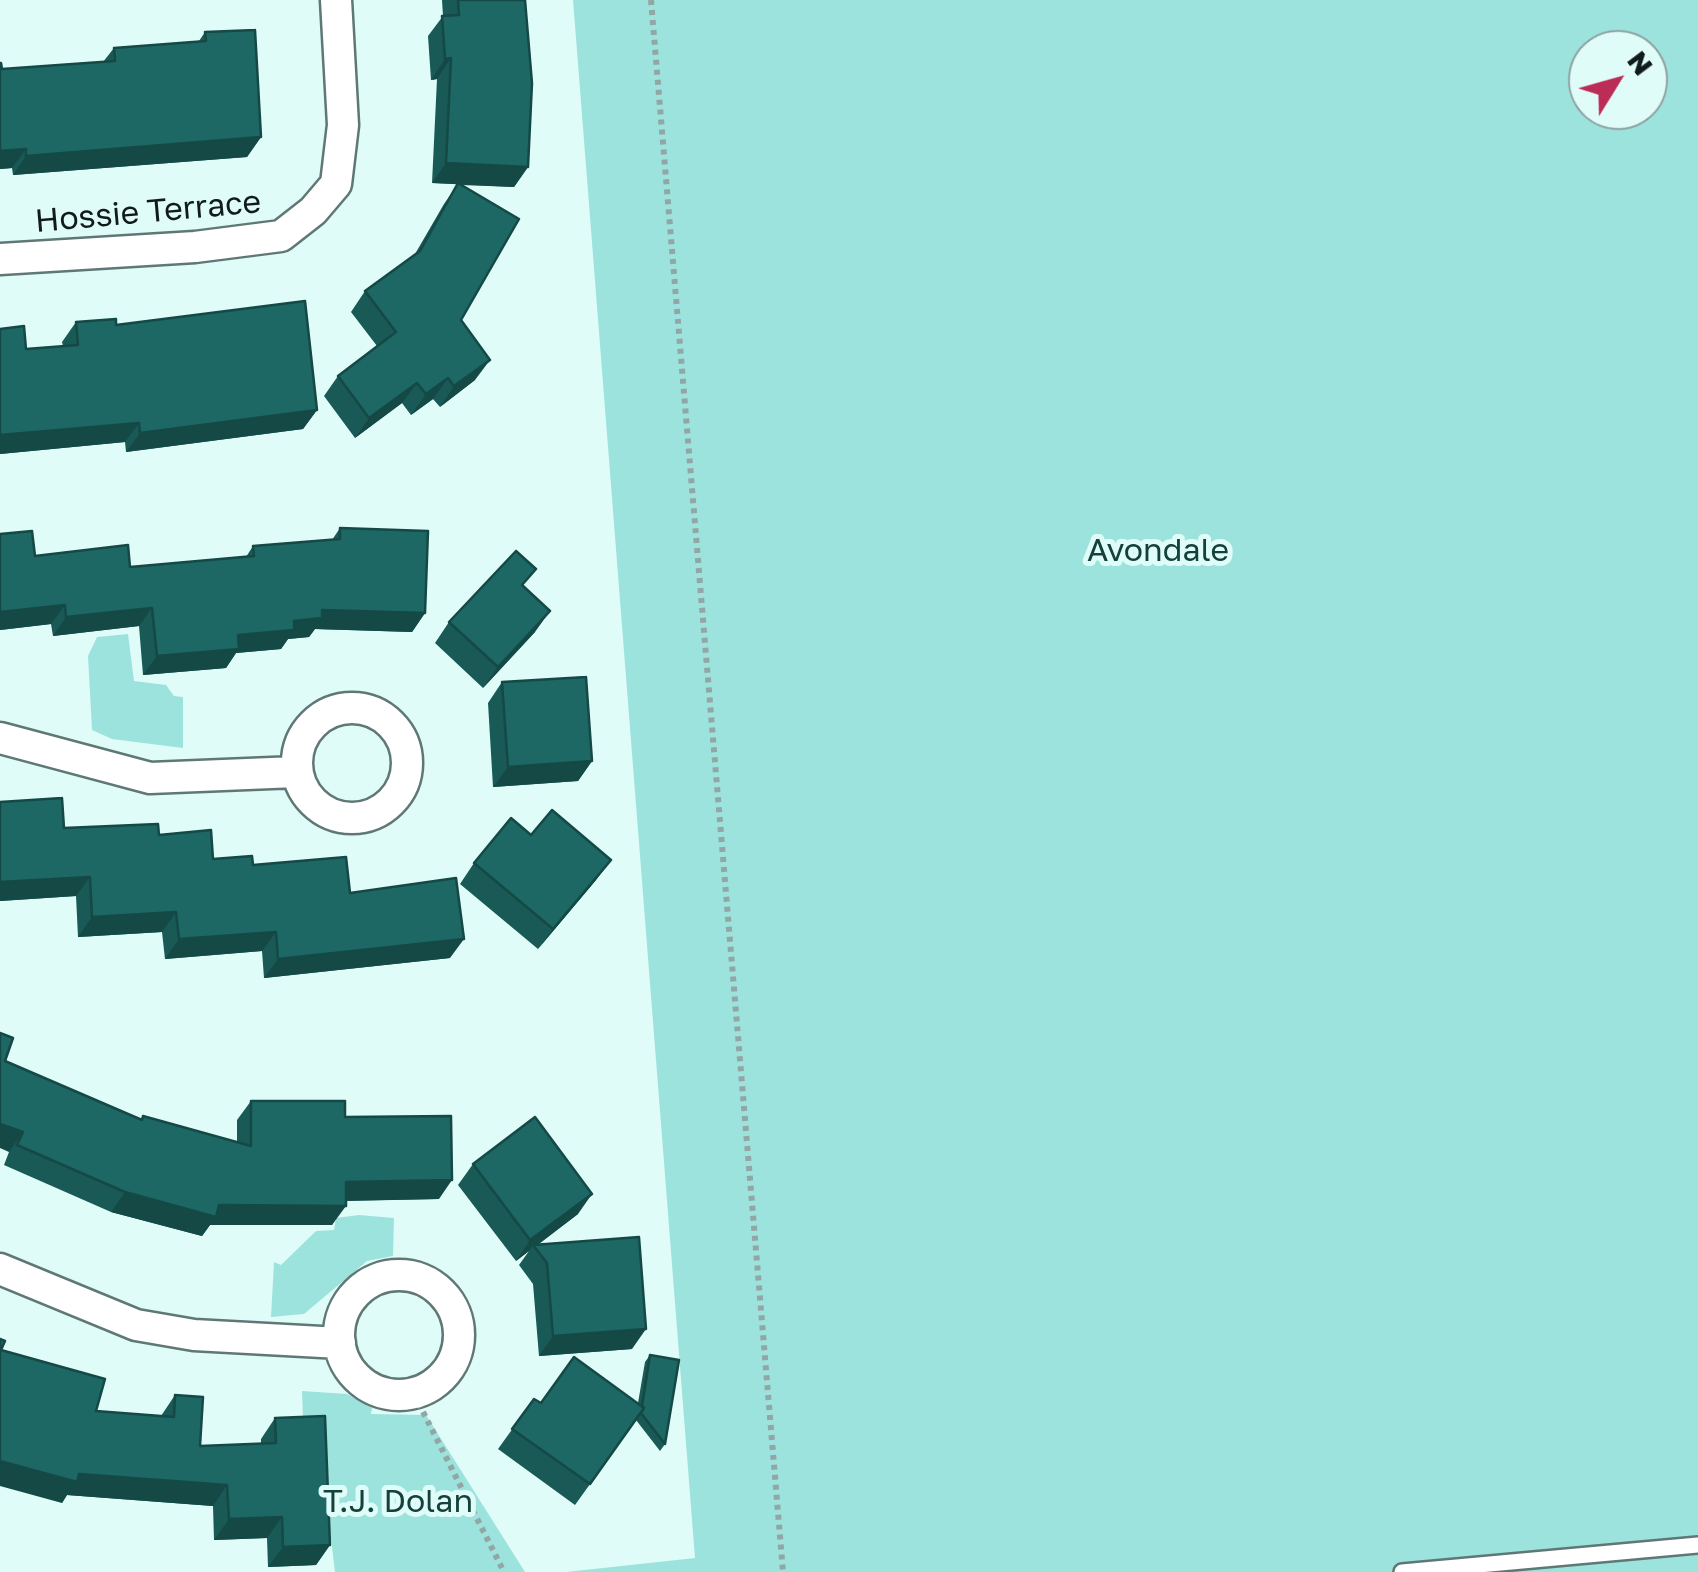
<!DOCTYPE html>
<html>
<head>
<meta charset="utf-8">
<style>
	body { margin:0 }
	#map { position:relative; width:1698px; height:1572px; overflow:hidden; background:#e0fcf9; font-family:"Golos Text",sans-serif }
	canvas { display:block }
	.north { position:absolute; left:1568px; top:30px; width:100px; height:100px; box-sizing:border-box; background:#e0fcf9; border:2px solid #8da2a0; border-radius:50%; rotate:53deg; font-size:28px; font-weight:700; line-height:40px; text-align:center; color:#101b1a }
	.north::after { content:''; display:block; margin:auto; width:35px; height:45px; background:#bb2c56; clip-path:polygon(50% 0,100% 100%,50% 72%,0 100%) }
</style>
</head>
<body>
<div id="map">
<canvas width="1698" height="1572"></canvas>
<div class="north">N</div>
</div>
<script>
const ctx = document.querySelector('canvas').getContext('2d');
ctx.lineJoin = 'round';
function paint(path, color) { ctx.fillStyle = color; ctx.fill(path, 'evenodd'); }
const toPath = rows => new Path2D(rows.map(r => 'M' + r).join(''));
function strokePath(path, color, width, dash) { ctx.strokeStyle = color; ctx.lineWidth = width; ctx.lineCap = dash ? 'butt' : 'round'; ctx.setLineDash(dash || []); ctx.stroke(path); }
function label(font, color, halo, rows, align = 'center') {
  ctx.font = font + ' "Golos Text",sans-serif'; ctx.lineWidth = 10; ctx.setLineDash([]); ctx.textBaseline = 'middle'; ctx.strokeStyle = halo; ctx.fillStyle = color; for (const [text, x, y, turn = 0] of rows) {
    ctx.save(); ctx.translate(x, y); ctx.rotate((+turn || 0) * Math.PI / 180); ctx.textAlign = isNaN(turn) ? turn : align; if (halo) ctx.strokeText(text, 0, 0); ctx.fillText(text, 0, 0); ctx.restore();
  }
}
paint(toPath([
	[573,0,1698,0,1698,1572,566,1572,695,1558],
	[1588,50,1648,50,1648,110,1588,110],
	[128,634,134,681,166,685,174,696,183,697,183,748,112,739,92,730,88,656,97,637],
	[359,1215,394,1218,393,1256,367,1261,304,1314,271,1317,274,1262,281,1265,316,1231,334,1230,336,1218],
	[302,1391,347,1394,372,1408,371,1414,426,1415,525,1572,335,1572,318,1428,303,1419]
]), '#9de3dd');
const lane = toPath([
	[1402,1572,1698,1545]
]);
const street = toPath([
	[0,259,195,247,281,236,313,211,336,184,343,125,336,0],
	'297 763a55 55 0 1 1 110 0a55 55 0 1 1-110 0Z',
	[0,738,150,778,296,772],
	[0,1269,136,1325,194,1335,340,1343],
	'339 1335a60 60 0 1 1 120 0a60 60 0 1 1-120 0Z'
]);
strokePath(lane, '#5f7876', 20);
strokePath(street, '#5f7876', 35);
strokePath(toPath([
	[651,0,783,1572],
	[414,1394,504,1572]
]), '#92a7a5', 6, [5, 5]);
strokePath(lane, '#fff', 15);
strokePath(street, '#fff', 30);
paint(toPath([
	[442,0,525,0,528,167,514,187,461,185,461,320,475,380,440,407,433,399,411,415,402,403,355,438,324,396,338,376,377,346,351,312,365,291,415,254,444,204,458,184,432,183,437,79,431,80,428,36,443,16],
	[205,32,261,137,247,157,13,175,12,168,0,169,0,63,2,69,103,62,114,48,199,41],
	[76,322,116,325,317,410,303,429,126,452,125,442,0,454,0,329,26,349,63,346,62,342],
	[340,528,425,613,412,632,315,629,309,637,288,639,281,649,236,653,226,668,143,675,139,626,53,636,51,624,0,630,0,534,35,556,130,567,246,557,253,546,332,540],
	[524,587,535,632,483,688,435,643,449,622],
	[502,682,592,761,578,781,493,787,488,703],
	[0,802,64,828,159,835,213,859,253,865,350,893,450,958,264,978,262,951,165,959,162,932,78,937,76,896,0,901],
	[531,835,596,880,538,949,460,884,474,863],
	[5,1061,140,1120,143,1116,237,1142,237,1120,251,1101,345,1117,439,1199,346,1201,332,1225,210,1225,202,1236,111,1212,4,1165,9,1152],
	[473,1164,578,1214,537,1245,632,1349,539,1356,533,1284,519,1265,529,1251,516,1261,458,1185],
	[1,1350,96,1411,161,1416,175,1395,200,1446,261,1444,261,1439,275,1418,330,1545,316,1565,268,1567,267,1538,214,1540,213,1506,67,1495,62,1503],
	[650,1355,665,1444,660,1451,636,1420,575,1505,498,1449,534,1399,541,1403,638,1403,645,1362]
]), '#195956');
paint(toPath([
	[451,58,437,79,431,80,445,59],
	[261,137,247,157,13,175,26,156],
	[26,149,12,168,0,169,0,151],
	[446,163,528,167,514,187,432,183],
	[490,360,475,380,440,407,454,386],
	[448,378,433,399,411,415,426,394],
	[417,383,402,403,355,438,369,418],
	[317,410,303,429,126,452,140,433],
	[139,423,125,442,0,454,0,435],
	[65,605,51,624,0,630,0,612],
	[152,608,139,626,53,636,66,617],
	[322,610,425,613,412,632,315,629,309,637,288,639,281,649,236,653,226,668,143,675,157,656,294,621],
	[550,611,535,632,483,688,498,667],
	[592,761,578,781,493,787,508,767],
	[611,860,596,880,538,949,553,929],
	[90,877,76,896,0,901,0,882],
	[176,912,162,932,78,937,92,917],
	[276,932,262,951,165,959,179,939],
	[464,939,450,958,264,978,278,959],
	[0,1124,23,1132,9,1152,0,1148],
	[452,1180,439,1199,332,1201,346,1182],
	[125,1192,219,1205,346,1206,332,1225,210,1225,202,1236,111,1212],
	[592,1194,578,1214,535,1247,533,1245,529,1251,516,1261,530,1240],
	[646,1329,632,1349,539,1356,553,1336],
	[0,1461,79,1474,227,1485,213,1506,67,1495,62,1503,0,1486],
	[282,1517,267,1538,214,1540,229,1519],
	[330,1545,316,1565,268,1567,283,1547]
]), '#144946');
const building = toPath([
	[458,0,525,0,532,83,528,167,446,163,451,58,445,59,442,16,459,15,458,0],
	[255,30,261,137,26,156,26,149,0,151,0,63,1,63,2,69,115,61,114,48,206,41,205,32,255,30],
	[458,183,519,219,461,320,490,360,454,386,448,378,426,394,417,383,369,418,338,376,396,332,365,291,420,251,458,183],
	[305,301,317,410,140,433,139,423,0,435,0,329,24,326,26,349,78,345,76,322,116,319,116,325,305,301],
	[340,528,428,531,425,613,322,610,322,618,294,621,294,630,238,635,239,649,157,656,152,608,66,617,65,605,0,612,0,534,32,531,35,556,128,545,130,567,254,556,253,546,340,539,340,528],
	[516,551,536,569,522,585,550,611,498,667,449,622,516,551],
	[586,677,592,761,508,767,502,682,586,677],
	[62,798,64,828,158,824,159,835,211,830,213,859,252,856,253,865,346,857,350,893,456,878,464,939,278,959,276,932,179,939,176,912,92,917,90,877,0,882,0,802,62,798],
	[552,810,611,860,553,929,474,863,511,818,531,835,552,810],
	[0,1033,13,1038,5,1061,142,1120,143,1116,251,1146,251,1101,345,1101,345,1117,451,1116,452,1180,346,1182,346,1206,219,1205,216,1217,125,1192,17,1145,23,1132,0,1124,0,1033],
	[535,1117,592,1194,530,1240,473,1164,535,1117],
	[639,1237,646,1329,553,1336,547,1263,533,1245,639,1237],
	[0,1339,5,1341,1,1350,105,1379,96,1411,174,1417,175,1395,203,1397,200,1446,276,1443,275,1418,325,1416,330,1545,283,1547,282,1517,229,1519,227,1485,79,1474,77,1482,0,1461,0,1339],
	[650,1355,679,1360,665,1444,641,1413,644,1408,642,1406,650,1355],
	[574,1357,644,1408,590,1484,512,1429,534,1399,541,1403,574,1357]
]);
paint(building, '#1d6864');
strokePath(building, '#144946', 2.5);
label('32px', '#101b1a', '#e0fcf9', [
	["Hossie Terrace",148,212,-5]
]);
label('32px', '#14403d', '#e0fcf9', [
	["Avondale",1158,551],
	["T.J. Dolan",398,1502]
]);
</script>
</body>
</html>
